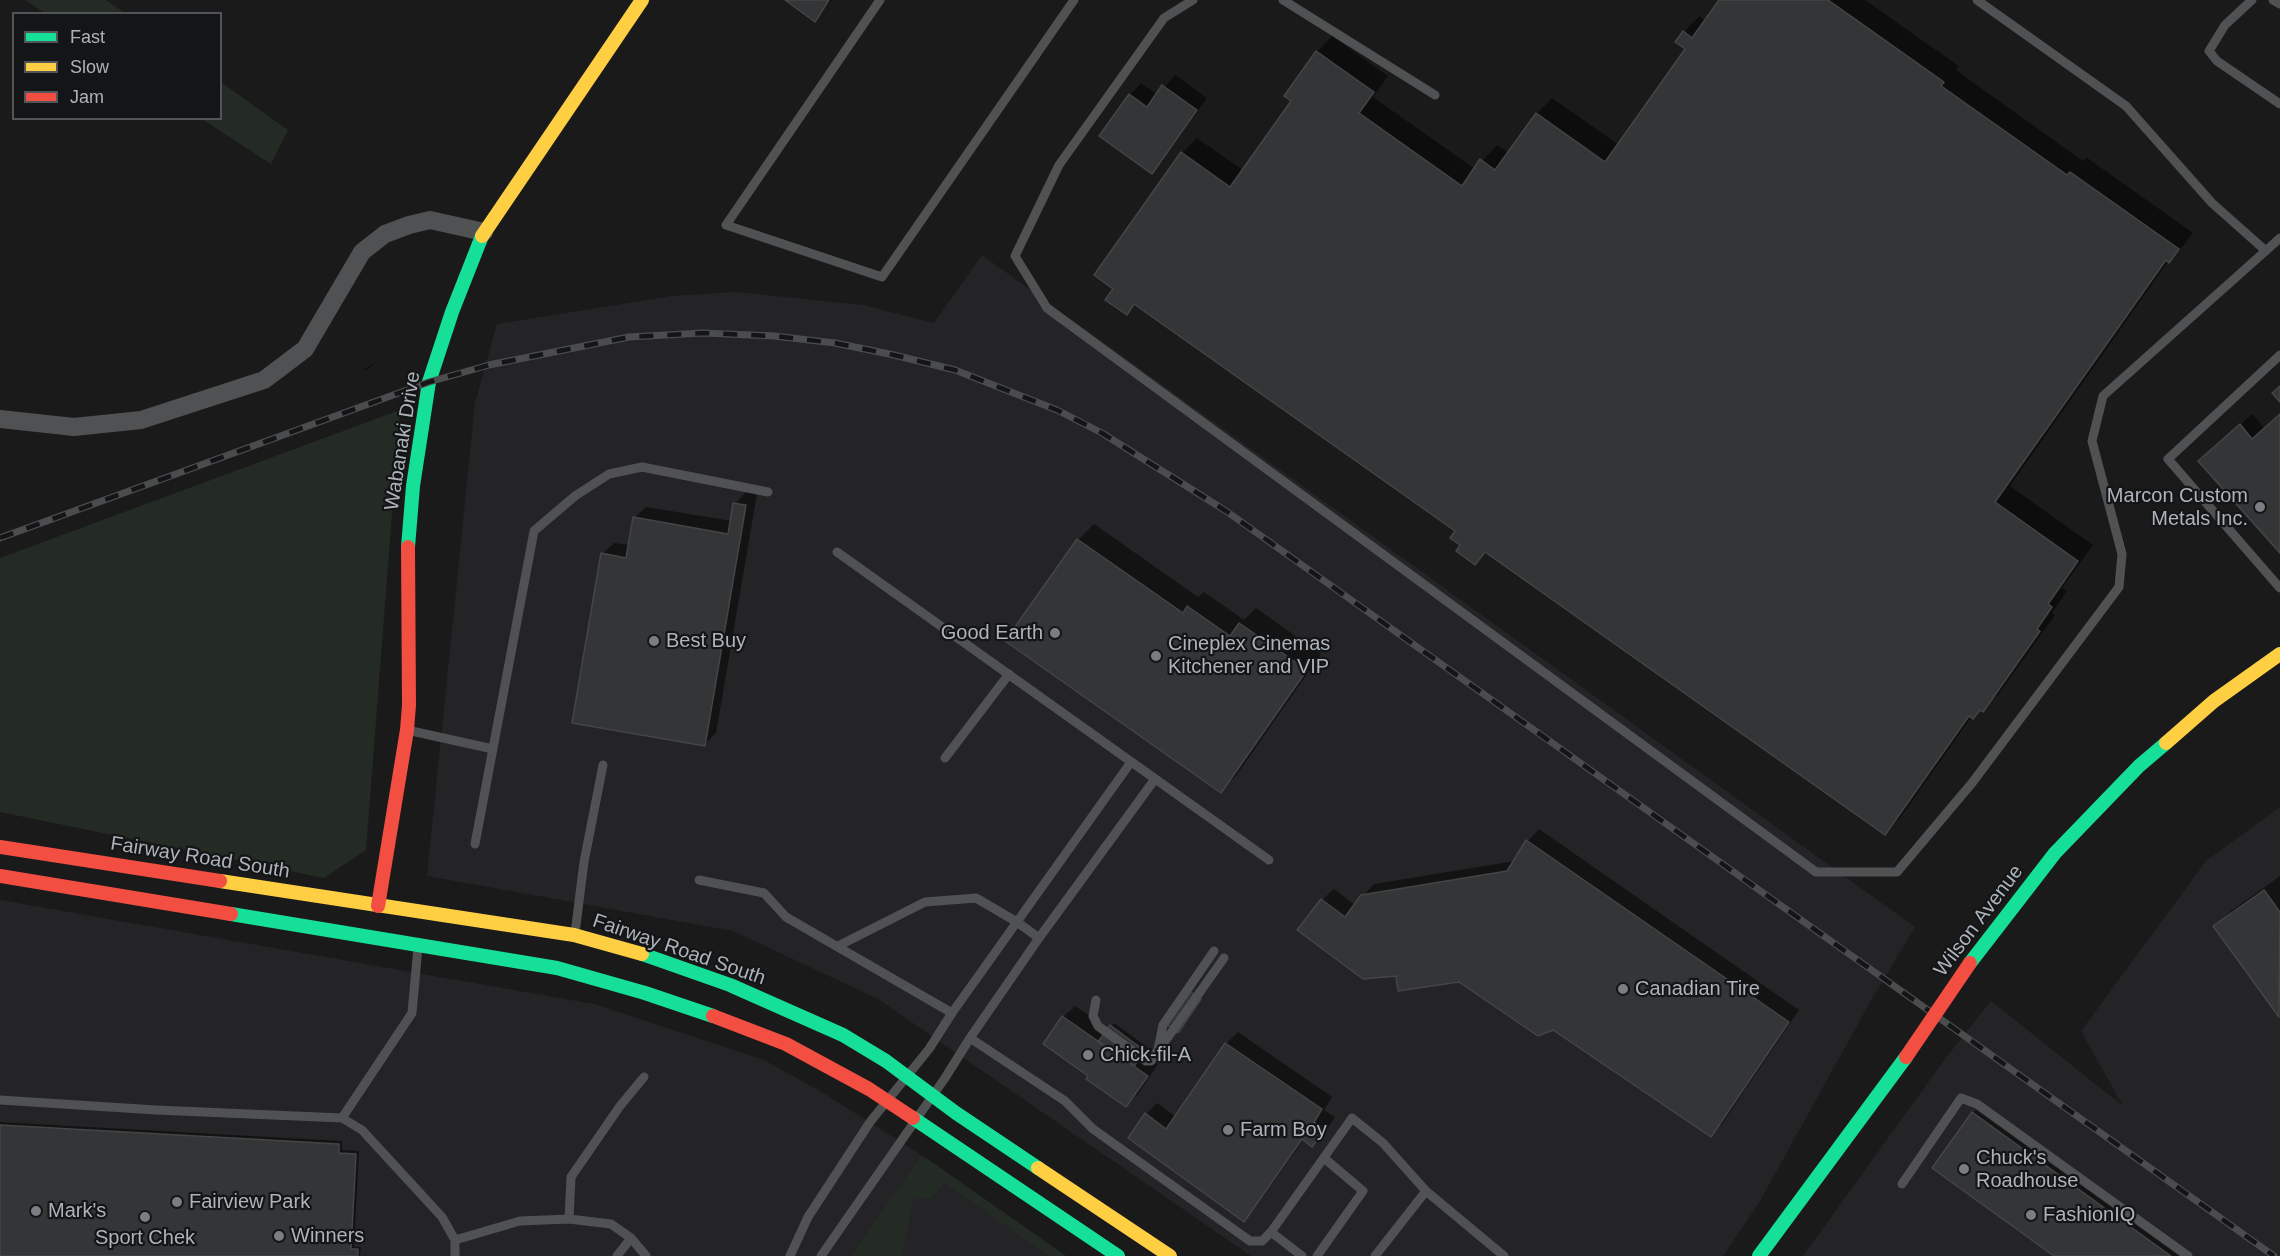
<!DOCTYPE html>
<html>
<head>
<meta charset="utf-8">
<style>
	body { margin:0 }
	#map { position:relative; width:2280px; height:1256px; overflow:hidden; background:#1a1a1a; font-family:Arial,sans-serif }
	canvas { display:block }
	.legend { position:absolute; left:12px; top:12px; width:210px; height:108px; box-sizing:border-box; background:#141516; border:2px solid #515458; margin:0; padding:8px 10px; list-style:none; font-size:18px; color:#adb3ba }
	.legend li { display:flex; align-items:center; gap:12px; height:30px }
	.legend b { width:30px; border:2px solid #515458 }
</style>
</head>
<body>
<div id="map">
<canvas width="2280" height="1256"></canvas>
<ul class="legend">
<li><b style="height:8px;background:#16e098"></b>Fast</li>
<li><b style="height:8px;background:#ffcf43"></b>Slow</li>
<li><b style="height:8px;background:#f24e42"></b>Jam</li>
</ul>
</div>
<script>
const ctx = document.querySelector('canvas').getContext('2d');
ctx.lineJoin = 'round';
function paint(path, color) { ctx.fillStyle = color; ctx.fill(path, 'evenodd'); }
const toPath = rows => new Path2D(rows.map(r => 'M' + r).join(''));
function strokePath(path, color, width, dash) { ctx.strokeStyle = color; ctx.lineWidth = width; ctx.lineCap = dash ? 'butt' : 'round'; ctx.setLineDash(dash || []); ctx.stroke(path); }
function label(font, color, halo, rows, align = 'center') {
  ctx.font = font + ' Arial,sans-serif'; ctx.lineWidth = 4.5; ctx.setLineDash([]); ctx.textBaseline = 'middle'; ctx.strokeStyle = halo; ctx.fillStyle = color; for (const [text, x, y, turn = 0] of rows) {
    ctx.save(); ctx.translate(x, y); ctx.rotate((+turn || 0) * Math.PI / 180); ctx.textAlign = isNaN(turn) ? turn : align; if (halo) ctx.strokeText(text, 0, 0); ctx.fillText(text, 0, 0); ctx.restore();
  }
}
paint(toPath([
	[982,255,1915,927,1869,1004,1759,1203,1723,1256,1251,1256,878,999,733,931,427,876,475,403,497,324,672,296,736,292,863,305,934,323],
	[2280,807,2280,1256,1803,1256,1945,1059,1991,1001,2123,1106,2081,1031,2206,861],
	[0,900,594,1004,764,1060,825,1094,926,1158,1066,1256,0,1256]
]), '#242426');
paint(toPath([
	[25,0,106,0,125,13,45,13],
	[221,82,288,130,271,164,202,119,220,118],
	[400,410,366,850,324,878,0,812,0,558],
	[926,1158,1066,1256,1050,1256,944,1183,931,1199,914,1197,902,1256,851,1256,919,1159]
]), '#242b24');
paint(toPath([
	[787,0,832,0,814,20],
	[1721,0,1865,0,1959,66,1956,70,2083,161,2086,157,2193,233,2184,245,2169,260,2010,486,2093,545,2062,588,2067,591,2052,613,2055,615,1998,695,1982,710,1973,717,1972,716,1900,818,1885,833,1487,551,1475,563,1462,545,1457,531,1136,304,1127,313,1115,289,1182,153,1197,138,1244,171,1293,100,1317,52,1332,36,1388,76,1373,97,1475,169,1497,145,1509,153,1537,113,1552,98,1619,145,1687,48,1684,32,1699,16,1706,21],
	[1175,75,1207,98,1163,160,1152,172,1101,136,1130,95,1141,83,1158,95],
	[372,364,373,365,366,371,364,370],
	[2252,414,2265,429,2280,415,2280,551,2212,450],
	[746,492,757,494,716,733,704,745,602,554,614,543,630,545,634,518,646,507,732,521,735,504],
	[1094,524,1198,597,1204,592,1244,620,1256,608,1321,654,1236,776,1220,791,1007,641,1078,540],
	[1539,829,1799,1010,1722,1124,1711,1135,1553,1028,1459,980,1397,975,1322,900,1334,889,1355,905,1374,884,1515,861,1528,841],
	[2280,876,2280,1015,2279,1015,2215,927,2231,911],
	[1075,1006,1109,1029,1114,1023,1147,1047,1143,1053,1158,1064,1138,1094,1126,1105,1090,1076,1063,1017],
	[1238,1032,1332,1097,1324,1110,1335,1117,1324,1134,1312,1145,1304,1139,1255,1208,1243,1220,1146,1114,1157,1103,1176,1117,1226,1044],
	[1976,1110,2179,1256,2056,1256,1973,1113],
	[0,1122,342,1141,342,1150,359,1151,354,1247,361,1247,360,1256,0,1256]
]), '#0007');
const building = toPath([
	[785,0,829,0,815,22,785,0],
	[1719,0,1828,0,1944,82,1941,86,2067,175,2070,172,2179,249,2169,263,2166,260,1995,502,2078,561,2048,604,2052,607,2037,629,2040,631,1983,712,1980,710,1973,719,1969,716,1885,835,1485,552,1475,565,1456,551,1460,545,1450,538,1455,531,1134,304,1127,315,1105,300,1113,289,1094,275,1181,152,1230,187,1291,101,1284,96,1316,51,1374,92,1359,113,1462,186,1480,159,1495,170,1536,113,1605,162,1685,49,1675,42,1683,31,1692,38,1719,0],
	[1162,85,1197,110,1152,174,1099,136,1129,94,1147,107,1162,85],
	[2280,386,2280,402,2272,393,2280,386],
	[2280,414,2280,553,2198,461,2240,424,2252,439,2280,414],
	[733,503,746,505,705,746,572,723,601,553,626,558,633,517,728,534,733,503],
	[1077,539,1183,613,1187,606,1230,636,1239,623,1307,670,1221,793,1005,641,1077,539],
	[1526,840,1789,1022,1711,1137,1553,1030,1538,1036,1459,982,1398,991,1396,976,1363,979,1297,930,1321,899,1345,917,1361,895,1507,871,1526,840],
	[2264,890,2280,912,2279,1017,2213,926,2264,890],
	[1185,988,1201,999,1178,1033,1162,1021,1185,988],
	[1062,1016,1148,1076,1126,1107,1086,1079,1088,1076,1043,1044,1062,1016],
	[1110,1025,1145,1051,1134,1066,1098,1042,1110,1025],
	[1225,1043,1322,1109,1314,1122,1325,1129,1312,1147,1302,1139,1244,1222,1128,1138,1145,1113,1166,1129,1225,1043],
	[1972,1112,2171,1256,2054,1256,1932,1168,1972,1112],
	[0,1125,339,1144,339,1153,356,1154,351,1249,358,1249,358,1256,0,1256,0,1125]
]);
paint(building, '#343536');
strokePath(building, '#434546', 1.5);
strokePath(toPath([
	[880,0,726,225,882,277,1074,0],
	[1193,0,1164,18,1059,165,1015,256,1047,308,1816,872,1897,872,1972,783,2119,587,2122,554,2092,441,2103,396,2280,238],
	[1283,0,1435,95],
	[1977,0,2126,106,2212,203,2266,251],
	[2252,0,2225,25,2209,51,2217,61,2280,104],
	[2273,0,2280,4],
	[2280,355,2168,459,2280,588],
	[837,552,1269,860],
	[407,730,493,749],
	[945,758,1009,674],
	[475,844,534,531,575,496,609,474,642,467,768,492],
	[699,880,764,893,786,917,952,1013],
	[575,933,584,862,603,765],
	[838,946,925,902,976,898,1017,922,1039,938],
	[1096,1000,1093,1016,1098,1026,1146,1061,1151,1061,1158,1050,1163,1025,1214,951],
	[970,1038,1065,1101,1093,1129,1250,1241,1262,1241,1271,1232,1352,1118,1383,1143,1426,1191],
	[1161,1047,1224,958],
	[0,1100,156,1110,342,1118,362,1130,442,1217,455,1240,455,1256],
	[342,1118,412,1013,418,947],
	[1902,1184,1961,1098,1977,1104,2188,1256],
	[569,1219,571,1177,620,1106,644,1077],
	[1271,1232,1302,1256],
	[455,1240,520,1221,569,1219,611,1224,631,1238,646,1256],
	[617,1256,631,1238],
	[790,1256,808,1217,870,1122,929,1049,952,1013,1131,762],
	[821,1256,945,1078,970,1038,1039,938,1155,779],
	[1317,1256,1363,1191,1324,1158],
	[1375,1256,1426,1191,1504,1256]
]), '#4f5153', 9);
strokePath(toPath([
	[0,419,74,427,141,420,264,380,305,349,362,252,385,234,409,225,430,220,484,232]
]), '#4f5153', 18);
strokePath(toPath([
	[408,547,413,486,429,382,452,312,482,236],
	[231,914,557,968,645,993,713,1016],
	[642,954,730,985,843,1035,886,1061,956,1113,1038,1168],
	[1970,963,2055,853,2139,766,2166,743],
	[913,1118,1118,1256],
	[1759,1256,1906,1057]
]), '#16e098', 14);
strokePath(toPath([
	[482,236,642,0],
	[2166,743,2214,701,2280,654],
	[220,881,574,935,642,954],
	[1038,1168,1170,1256]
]), '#ffcf43', 14);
strokePath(toPath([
	[0,847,220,881],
	[0,876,231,914],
	[378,906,407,730,409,705,408,547],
	[713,1016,786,1044,869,1089,913,1118]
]), '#f24e42', 14);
const rail = toPath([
	[0,538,429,382,489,365,629,337,703,333,774,336,835,343,894,355,955,370,1057,410,1102,433,1226,511,2274,1256]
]);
strokePath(rail, '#4b4c4e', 7);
strokePath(rail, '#141516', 4.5, [14]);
strokePath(toPath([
	[1906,1057,1970,963]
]), '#f24e42', 14);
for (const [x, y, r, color] of [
	[2260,507,6,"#7a7d82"],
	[1055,633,6,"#7a7d82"],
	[654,641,6,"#7a7d82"],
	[1156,656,6,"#7a7d82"],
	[1623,989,6,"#7a7d82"],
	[1088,1055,6,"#7a7d82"],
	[1228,1130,6,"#7a7d82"],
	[1964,1169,6,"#7a7d82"],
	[177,1202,6,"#7a7d82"],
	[36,1211,6,"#7a7d82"],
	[2031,1215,6,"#7a7d82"],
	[145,1217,6,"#7a7d82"],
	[279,1236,6,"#7a7d82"]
]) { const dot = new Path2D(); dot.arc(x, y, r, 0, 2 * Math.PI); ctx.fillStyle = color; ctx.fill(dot); strokePath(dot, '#141516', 2); }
label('20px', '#adb3ba', '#141516', [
	["Wabanaki Drive",403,441,-81],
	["Fairway Road South",200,858,9],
	["Wilson Avenue",1979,921,-53],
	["Fairway Road South",679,950,19]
]);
label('20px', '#adb3ba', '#141516', [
	["Marcon Custom",2248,496,"right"],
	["Metals Inc.",2248,519,"right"],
	["Good Earth",1043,633,"right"],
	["Best Buy",666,641],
	["Cineplex Cinemas",1168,644],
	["Kitchener and VIP",1168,667],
	["Canadian Tire",1635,989],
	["Chick-fil-A",1100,1055],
	["Farm Boy",1240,1130],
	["Chuck's",1976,1158],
	["Roadhouse",1976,1181],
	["Fairview Park",189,1202],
	["Mark's",48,1211],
	["FashionIQ",2043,1215],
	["Winners",291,1236],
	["Sport Chek",145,1238,"center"]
], 'left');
</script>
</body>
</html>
